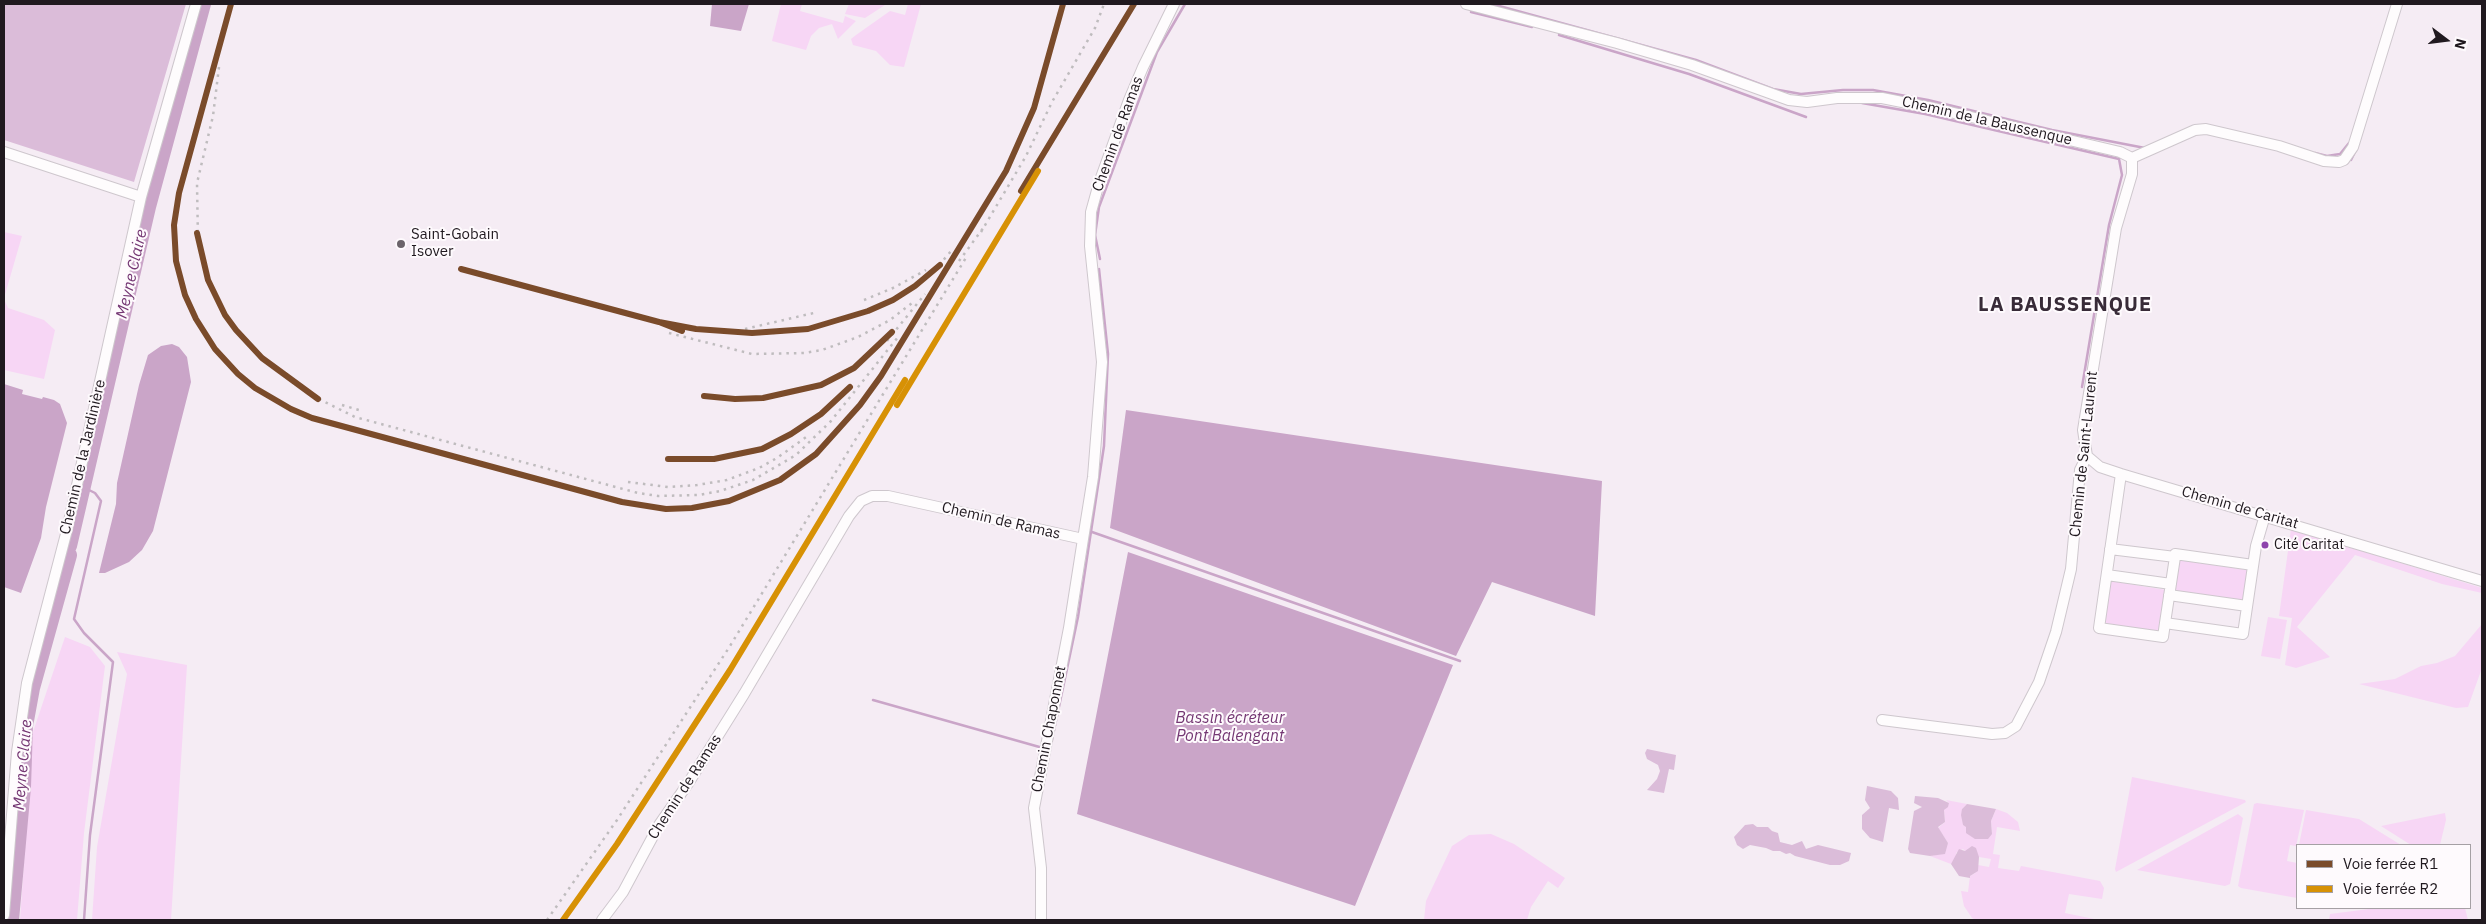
<!DOCTYPE html>
<html>
<head>
<meta charset="utf-8">
<style>
	body { margin:0 }
	#map { position:relative; width:2486px; height:924px; overflow:hidden; background:#f5ecf4; font-family:"IBM Plex Sans",sans-serif }
	canvas { display:block }
	.frame { position:absolute; inset:0; border:5px solid #20191f; pointer-events:none }
	.legend { position:absolute; left:2296px; top:844px; width:175px; height:65px; box-sizing:border-box; background:#fefafd; border:1px solid #a5a0a4; margin:0; padding:6px 9px; list-style:none; font-size:15px; color:#20191f }
	.legend li { display:flex; align-items:center; gap:10px; height:25px }
	.legend b { width:25px; border:1px solid #a5a0a4 }
	.north { position:absolute; left:2421px; top:15px; width:50px; height:50px; -webkit-text-stroke:4px #fefafd; paint-order:stroke; rotate:105deg; font-size:14px; font-weight:700; line-height:20px; text-align:center; color:#20191f }
	.north::after { content:''; display:block; margin:auto; width:18px; height:22px; background:#20191f; clip-path:polygon(50% 0,100% 100%,50% 72%,0 100%) }
</style>
</head>
<body>
<div id="map">
<canvas width="2486" height="924"></canvas>
<div class="frame"></div>
<ul class="legend">
<li><b style="height:6px;background:#7a4b2a"></b>Voie ferrée R1</li>
<li><b style="height:6px;background:#d79105"></b>Voie ferrée R2</li>
</ul>
<div class="north">N</div>
</div>
<script>
const ctx = document.querySelector('canvas').getContext('2d');
ctx.lineJoin = 'round';
function paint(path, color) { ctx.fillStyle = color; ctx.fill(path, 'evenodd'); }
const toPath = rows => new Path2D(rows.map(r => 'M' + r).join(''));
function strokePath(path, color, width, dash) { ctx.strokeStyle = color; ctx.lineWidth = width; ctx.lineCap = dash ? 'butt' : 'round'; ctx.setLineDash(dash || []); ctx.stroke(path); }
function label(font, color, halo, rows, align = 'center') {
  ctx.font = font + ' "IBM Plex Sans",sans-serif'; ctx.lineWidth = 4; ctx.setLineDash([]); ctx.textBaseline = 'middle'; ctx.strokeStyle = halo; ctx.fillStyle = color; for (const [text, x, y, turn = 0] of rows) {
    ctx.save(); ctx.translate(x, y); ctx.rotate((+turn || 0) * Math.PI / 180); ctx.textAlign = isNaN(turn) ? turn : align; if (halo) ctx.strokeText(text, 0, 0); ctx.fillText(text, 0, 0); ctx.restore();
  }
}
paint(toPath([
	[781,4,802,4,800,11,843,23,845,16,856,21,838,39,832,24,819,28,811,36,806,50,772,41],
	[849,4,880,4,885,5,865,18,845,14],
	[908,4,921,4,904,67,890,65,876,51,853,45,851,39,856,35,890,11,905,15],
	[4,232,22,236,4,298],
	[4,299,8,308,44,320,55,330,44,379,4,370],
	[2291,529,2482,588,2482,593,2442,584,2355,555,2297,627,2330,657,2296,668,2285,665,2292,618,2279,616],
	[2178,560,2248,570,2244,601,2173,592],
	[2111,581,2166,590,2160,632,2104,624],
	[2268,617,2287,620,2280,659,2261,656],
	[2482,624,2482,668,2468,707,2456,708,2359,684,2395,679,2421,666,2437,663,2455,656],
	[65,637,90,647,105,666,84,833,77,920,20,920,33,732],
	[117,652,187,665,171,920,92,920,97,847,127,674],
	[2132,777,2245,800,2246,802,2116,872,2115,869],
	[1946,800,1967,804,1962,809,1963,825,1992,834,1991,821,1996,809,2007,813,2018,822,2020,831,1997,827,1993,854,2000,855,1998,868,2019,871,2021,866,2100,881,2104,888,2102,899,2069,894,2065,913,2099,920,1976,920,1972,918,1964,906,1961,891,1968,892,1970,876,1975,873,1978,865,1989,867,1991,859,1979,857,1976,853,1965,851,1963,849,1956,853,1956,858,1951,864,1930,856,1940,854,1948,843,1938,828,1945,822,1944,810,1949,803],
	[2257,803,2304,810,2296,846,2290,845,2287,861,2297,863,2297,898,2241,888,2238,886,2254,804],
	[2306,810,2359,819,2401,845,2299,845],
	[2445,813,2446,820,2440,845,2411,845,2381,826],
	[2238,814,2243,818,2230,884,2225,886,2137,870],
	[1491,834,1514,844,1565,878,1558,888,1548,881,1531,907,1527,920,1424,920,1426,901,1452,846,1469,835],
	[2377,908,2465,908,2468,920,2329,920,2330,914]
]), '#f7d6f5');
paint(toPath([
	[4,4,186,4,134,182,4,140],
	[1647,749,1676,755,1674,770,1669,769,1664,793,1647,790,1657,779,1660,771,1658,765,1647,759,1645,753],
	[1867,786,1891,791,1898,798,1899,810,1889,808,1883,842,1870,838,1862,829,1862,815,1870,808,1865,800],
	[1915,796,1938,798,1949,803,1948,807,1944,810,1945,822,1938,827,1948,843,1945,854,1930,856,1910,853,1908,849,1914,811,1922,807,1914,803],
	[1967,804,1996,809,1991,821,1992,834,1988,839,1975,839,1966,833,1966,827,1963,825,1961,815,1962,809],
	[1753,824,1757,827,1768,827,1772,831,1778,833,1780,842,1792,845,1802,841,1806,849,1818,845,1851,853,1849,861,1840,865,1830,865,1795,856,1790,853,1786,854,1780,851,1773,851,1766,848,1750,845,1743,849,1737,845,1734,837,1745,825],
	[1972,846,1976,848,1979,857,1978,871,1970,876,1970,878,1959,876,1951,864,1959,849,1965,851]
]), '#dbbcd9');
paint(toPath([
	[712,4,749,4,741,31,710,26],
	[172,344,179,347,187,357,191,382,153,531,142,550,129,562,105,573,99,573,116,504,117,483,139,385,148,355,161,346],
	[4,384,23,390,22,394,42,399,43,397,54,400,60,404,67,423,46,507,41,538,21,593,4,587],
	[1126,410,1602,481,1595,616,1492,582,1456,656,1110,528],
	[1128,552,1453,665,1355,906,1077,814]
]), '#caa5c8');
strokePath(toPath([
	[1492,4,1696,60,1773,89,1801,94,1843,90,1873,90,1928,100,2052,130,2145,148],
	[1471,12,1532,27],
	[1559,35,1689,74,1806,117],
	[1862,103,1925,114,2119,159,2122,175,2109,225,2082,387],
	[2315,153,2327,156,2340,154,2349,143],
	[2351,160,2355,152],
	[1100,259,1095,235,1099,207,1157,52,1185,4],
	[83,487,95,493,101,501,74,619,84,633,113,662,90,835,84,920],
	[1092,532,1460,661],
	[873,700,1043,748],
	[1050,749,1078,617,1104,446,1108,354,1099,269]
]), '#caa5c8', 2.5);
strokePath(toPath([
	[69,546,148,207,203,4],
	[11,920,23,787,25,726,32,688,69,555]
]), '#caa5c8', 16);
const street = toPath([
	[1466,4,1617,43,1692,65,1789,100,1807,102,1837,98,1882,98,1937,109,2120,152,2132,158],
	[4,152,141,197],
	[2132,158,2195,130,2206,129,2279,146,2324,161,2339,162,2344,160,2353,147,2397,4],
	[2087,456,2100,467,2121,474,2482,581],
	[2121,474,2099,628,2163,637,2165,623,2243,634,2256,546,2265,515],
	[2110,549,2175,557,2165,623],
	[2175,557,2175,554,2253,565],
	[2107,575,2171,584],
	[2169,595,2247,606],
	[1882,720,1992,734,2005,733,2016,726,2039,682,2056,632,2071,569,2080,470,2087,456,2083,430,2116,228,2132,174,2132,158],
	[4,915,17,752,27,683,67,530,141,197,196,4],
	[602,920,623,892,659,825,689,782,744,694,849,516,861,501,872,496,888,496,1083,539,1093,477,1102,362,1090,246,1091,212,1099,183,1129,100,1143,67,1174,4],
	[1041,920,1041,868,1034,808,1069,628,1083,539]
]);
strokePath(street, '#cec7cd', 12);
strokePath(street, '#fefcfd', 10);
strokePath(toPath([
	[231,4,179,193,174,225,176,261,185,295,196,319,215,349,238,374,255,388,291,409,312,418,622,502,666,509,692,508,729,501,780,480,816,454,860,405,881,376,1006,171,1034,108,1063,4],
	[219,67,213,116,197,183,198,241,208,280,225,315,248,345,262,358,313,396,355,417,638,493,658,496,699,495,720,491,753,480,796,455,831,421,898,337],
	[981,232,1026,156,1052,102,1095,28,1104,4],
	[959,261,984,227],
	[461,269,659,322,683,331],
	[864,300,893,288,926,270],
	[849,317,868,311,907,291,934,271,952,250],
	[676,326,715,331,762,334,796,331,821,325],
	[745,329,818,312],
	[669,333,752,354,804,353,822,350,858,337,890,320,912,303],
	[887,341,925,294],
	[704,396,735,399,763,398,821,385,854,368,891,334],
	[342,405,362,411],
	[668,459,714,459,762,449,791,434,821,414,854,383],
	[628,482,668,487,697,485,727,480,759,468,777,458,809,435],
	[547,920,617,820,730,646,967,256]
]), '#bfbcbe', 2.5, [2.5, 5]);
strokePath(toPath([
	[231,4,179,193,174,225,176,261,185,295,196,319,215,349,238,374,255,388,291,409,312,418,622,502,666,509,692,508,729,501,780,480,816,454,860,405,881,376,1006,171,1034,108,1063,4],
	[1021,191,1134,4],
	[197,233,208,280,225,315,236,330,262,358,318,399],
	[461,269,659,322,682,331],
	[659,322,696,329,752,333,808,329,868,311,893,300,915,286,940,265],
	[704,396,735,399,763,398,821,385,854,368,892,332],
	[668,459,714,459,762,449,791,434,821,414,850,387]
]), '#7a4b2a', 6);
strokePath(toPath([
	[897,405,1038,171],
	[563,920,617,844,730,670,905,380]
]), '#d79105', 6);
for (const [x, y, r, color] of [
	[401,244,5,"#6b636a"],
	[2265,545,4.5,"#8e44ad"]
]) { const dot = new Path2D(); dot.arc(x, y, r, 0, 2 * Math.PI); ctx.fillStyle = color; ctx.fill(dot); strokePath(dot, '#fefafd', 2); }
label('14px', '#20191f', '#fefafd', [
	["Cité Caritat",2274,545]
], 'left');
label('15px', '#20191f', '#fefafd', [
	["Chemin de la Baussenque",1987,121,13],
	["Chemin de Ramas",1118,134,-70],
	["Chemin de Saint-Laurent",2084,454,-84],
	["Chemin de la Jardinière",83,457,-77],
	["Chemin de Caritat",2240,508,16],
	["Chemin de Ramas",1001,521,13],
	["Chemin Chaponnet",1049,729,-79],
	["Chemin de Ramas",685,787,-57]
]);
label('15px', '#20191f', '#fefafd', [
	["Saint-Gobain",411,235],
	["Isover",411,252]
], 'left');
label('italic 16px', '#743773', '#fefafd', [
	["Meyne Claire",132,274,-77],
	["Bassin écréteur",1230,718],
	["Pont Balengant",1230,736],
	["Meyne Claire",23,765,-85]
]);
ctx.letterSpacing = '1px';
label('bold 20px', '#382b38', '#fefafd', [
	["LA BAUSSENQUE",2065,305]
]);
ctx.letterSpacing = '0px';
</script>
</body>
</html>
